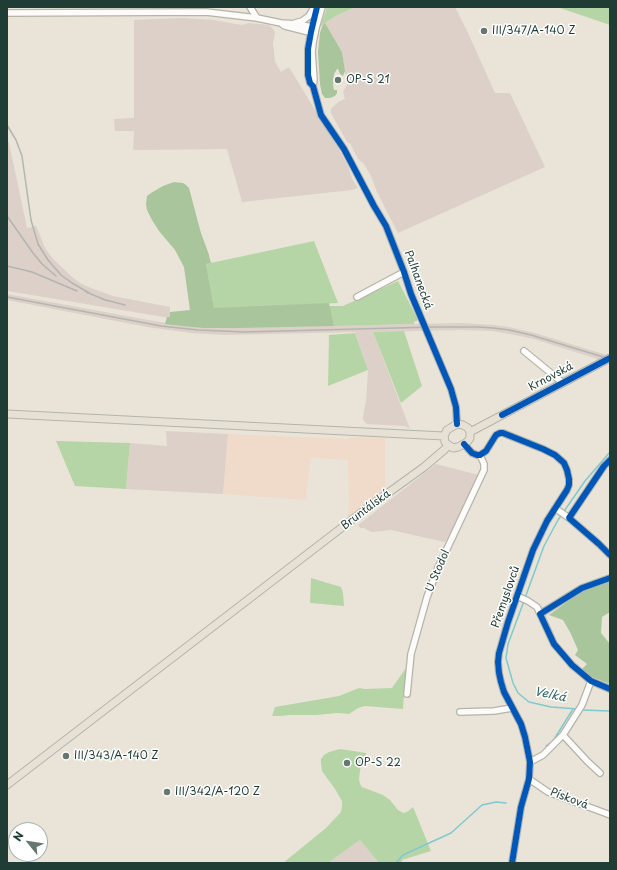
<!DOCTYPE html>
<html>
<head>
<meta charset="utf-8">
<style>
	body { margin:0 }
	#map { position:relative; width:617px; height:870px; overflow:hidden; background:#e9e4d7; font-family:"Playpen Sans",sans-serif }
	canvas { display:block }
	.frame { position:absolute; inset:0; border:8px solid #1f3d34; pointer-events:none }
	.north { position:absolute; left:8px; top:822px; width:40px; height:40px; box-sizing:border-box; background:#fff; border:1px solid #a5b1ae; border-radius:50%; rotate:300deg; font-size:11px; font-weight:700; line-height:16px; text-align:center; color:#1f3d34 }
	.north::after { content:''; display:block; margin:auto; width:14px; height:18px; background:#66776d; clip-path:polygon(50% 0,100% 100%,50% 72%,0 100%) }
</style>
</head>
<body>
<div id="map">
<canvas width="617" height="870"></canvas>
<div class="frame"></div>
<div class="north">N</div>
</div>
<script>
const ctx = document.querySelector('canvas').getContext('2d');
ctx.lineJoin = 'round';
function paint(path, color) { ctx.fillStyle = color; ctx.fill(path, 'evenodd'); }
const toPath = rows => new Path2D(rows.map(r => 'M' + r).join(''));
function strokePath(path, color, width, dash) { ctx.strokeStyle = color; ctx.lineWidth = width; ctx.lineCap = dash ? 'butt' : 'round'; ctx.setLineDash(dash || []); ctx.stroke(path); }
function label(font, color, halo, rows, align = 'center') {
  ctx.font = font + ' "Playpen Sans",sans-serif'; ctx.lineWidth = 3; ctx.setLineDash([]); ctx.textBaseline = 'middle'; ctx.strokeStyle = halo; ctx.fillStyle = color; for (const [text, x, y, turn = 0] of rows) {
    ctx.save(); ctx.translate(x, y); ctx.rotate((+turn || 0) * Math.PI / 180); ctx.textAlign = isNaN(turn) ? turn : align; if (halo) ctx.strokeText(text, 0, 0); ctx.fillText(text, 0, 0); ctx.restore();
  }
}
paint(toPath([
	[228,434,348,439,349,437,385,438,385,489,347,521,349,503,348,460,314,458,310,459,306,500,223,494]
]), '#f0dbcb');
paint(toPath([
	[355,7,455,7,468,33,495,93,510,93,545,167,398,233,377,192,371,176,364,164,358,159,350,143,347,142,331,113,331,109,338,102,345,99,343,92,347,85,342,52,325,23,336,16],
	[182,18,214,20,241,25,249,23,269,25,273,29,275,33,273,43,275,62,281,72,289,67,338,148,348,166,352,179,358,188,352,190,242,202,227,149,133,150,134,131,115,131,114,119,134,118,134,20],
	[7,139,9,143,27,228,36,226,45,248,53,259,71,276,80,283,91,288,113,296,170,307,170,318,7,291],
	[7,294,148,320,192,327,225,328,461,323,494,325,509,327,535,333,610,356,610,363,534,339,520,336,493,331,461,330,373,332,410,429,405,426,367,424,364,421,363,419,364,410,366,402,368,370,355,332,225,335,191,333,147,327,7,300],
	[166,431,228,434,223,494,126,489,130,443,167,446],
	[436,464,479,475,463,511,445,542,391,530,372,532,367,530,364,528,360,528,358,525],
	[360,840,379,863,328,863]
]), '#dcd0c8');
paint(toPath([
	[327,7,355,7,336,16,325,23,322,27,321,25],
	[557,7,610,7,610,25],
	[314,241,338,303,214,309,206,264],
	[398,281,418,320,414,322,414,324,334,326,329,306,343,306],
	[404,331,422,386,401,403,373,332],
	[355,333,368,370,328,386,329,335],
	[56,441,130,443,126,489,75,486],
	[311,578,341,587,343,593,344,606,310,603],
	[406,668,403,709,365,706,358,708,349,714,338,713,316,715,290,715,280,716,272,716,275,707,339,696,359,688,365,689,392,688],
	[340,749,366,753,366,757,361,763,359,779,360,784,362,787,383,795,390,800,398,810,403,813,407,812,413,807,431,851,402,860,402,863,379,863,360,840,328,863,283,863,326,828,341,812,342,806,342,801,335,789,322,771,321,763,321,759,324,755,329,752]
]), '#b6d5a6');
paint(toPath([
	[325,23,342,52,345,71,343,76,340,74,338,69,337,69,334,74,333,85,334,90,337,90,337,93,335,96,330,98,325,98,322,94,320,84,318,52,320,33,322,27],
	[174,182,183,183,186,185,189,188,198,222,201,233,208,252,211,263,206,264,214,308,329,303,334,326,239,328,204,328,192,327,165,324,167,317,170,317,170,312,190,310,184,267,175,250,159,231,152,220,147,210,146,204,147,196,151,193,163,186],
	[610,582,610,612,602,617,601,633,610,644,610,684,592,677,581,670,587,664,575,655,578,650,570,632,563,620,549,615,582,591]
]), '#a8c59c');
strokePath(toPath([
	[525,598,544,546,558,520,585,481,610,452],
	[524,601,508,644,506,658,513,683,518,693,529,702,551,707,578,709],
	[582,710,610,711],
	[546,746,553,741,573,709],
	[396,863,403,855,451,833,482,805,496,802,506,803]
]), '#7fc9cf', 1.5);
const minor = toPath([
	[250,7,257,18],
	[317,7,311,32,308,49,308,75,310,83,313,86,321,115,344,149,374,206,386,226,404,272,411,294,451,389,456,407,457,424],
	[7,13,206,12,257,18,281,23,298,24,316,28],
	[295,23,302,21,309,16,314,7],
	[283,25,285,26,313,33],
	[313,86,314,80,312,52,313,43,316,28,322,7],
	[357,297,404,272],
	[524,351,563,383],
	[464,444,472,453,477,455,480,455,486,451,496,435,500,433,503,433,543,449,555,455,564,463,567,470,569,479,569,485,567,490,547,521,533,550,508,622,499,653,498,662,499,673,501,682,504,692,521,724,525,737,530,762,529,779,521,807,512,863],
	[555,508,569,518,599,544,610,555],
	[569,518,604,466,610,460],
	[517,596,528,601,537,607,554,644,572,665,591,681,610,689],
	[540,614,582,588,610,578],
	[407,694,411,654,427,597,438,568,484,470,484,464,480,455],
	[460,712,494,711,512,708],
	[563,735,588,762,600,773],
	[530,762,543,755,563,735,582,705,591,681],
	[529,779,548,792,605,813,610,815]
]);
const major = toPath([
	[7,414,444,436],
	[457,424,463,425,468,428,470,432,470,438,468,441,464,444,458,447,453,448,447,444,445,442,444,436,447,430,457,424],
	[470,432,610,358],
	[7,785,366,509,424,467,444,450,448,446]
]);
strokePath(minor, '#b4b4ab', 8);
strokePath(major, '#b4b4ab', 9);
strokePath(minor, '#fcfbf9', 5.5);
strokePath(major, '#e7e1d5', 7);
strokePath(toPath([
	[7,125,16,140,22,156,31,220,38,244,48,260,61,275,72,283,91,294],
	[7,216,33,253,42,264,56,276],
	[7,266,32,272,77,291],
	[86,292,108,301],
	[7,297,161,326,198,330,244,332,434,327,478,327,493,328,509,330,531,335,610,359],
	[102,299,125,305]
]), '#b3b5b2', 1.5);
strokePath(toPath([
	[317,7,311,32,308,49,308,75,310,83,313,86,321,115,344,149,374,206,386,226,404,272,411,294,451,389,456,407,457,424],
	[502,415,610,358],
	[464,444,472,453,477,455,480,455,486,451,496,435,500,433,503,433,543,449,555,455,564,463,567,470,569,479,569,485,567,490,547,521,533,550,508,622,499,653,498,662,499,673,501,682,504,692,521,724,525,737,530,762,529,779,521,807,512,863],
	[610,460,604,466,569,518,599,544,610,555],
	[610,578,582,588,540,614,554,644,572,665,591,681,610,689]
]), '#0057b8', 6);
for (const [x, y, r, color] of [
	[484,31,4,"#66776d"],
	[338,80,4,"#66776d"],
	[66,756,4,"#66776d"],
	[347,763,4,"#66776d"],
	[167,792,4,"#66776d"]
]) { const dot = new Path2D(); dot.arc(x, y, r, 0, 2 * Math.PI); ctx.fillStyle = color; ctx.fill(dot); strokePath(dot, '#fff', 1.5); }
label('11px', '#1f3d34', '#fff', [
	["III/347/A-140 Z",492,31],
	["OP-S 21",346,80],
	["III/343/A-140 Z",74,756],
	["OP-S 22",355,763],
	["III/342/A-120 Z",175,792]
], 'left');
label('11px', '#1f3d34', '#fff', [
	["Palhanecká",418,280,70],
	["Krnovská",551,377,-28],
	["Bruntálská",366,510,-37],
	["U Stodol",438,571,-67],
	["Přemyslovců",506,597,-71],
	["Písková",569,799,21]
]);
label('italic 12px', '#2e6461', '#fff', [
	["Velká",550,695,12]
]);
</script>
</body>
</html>
